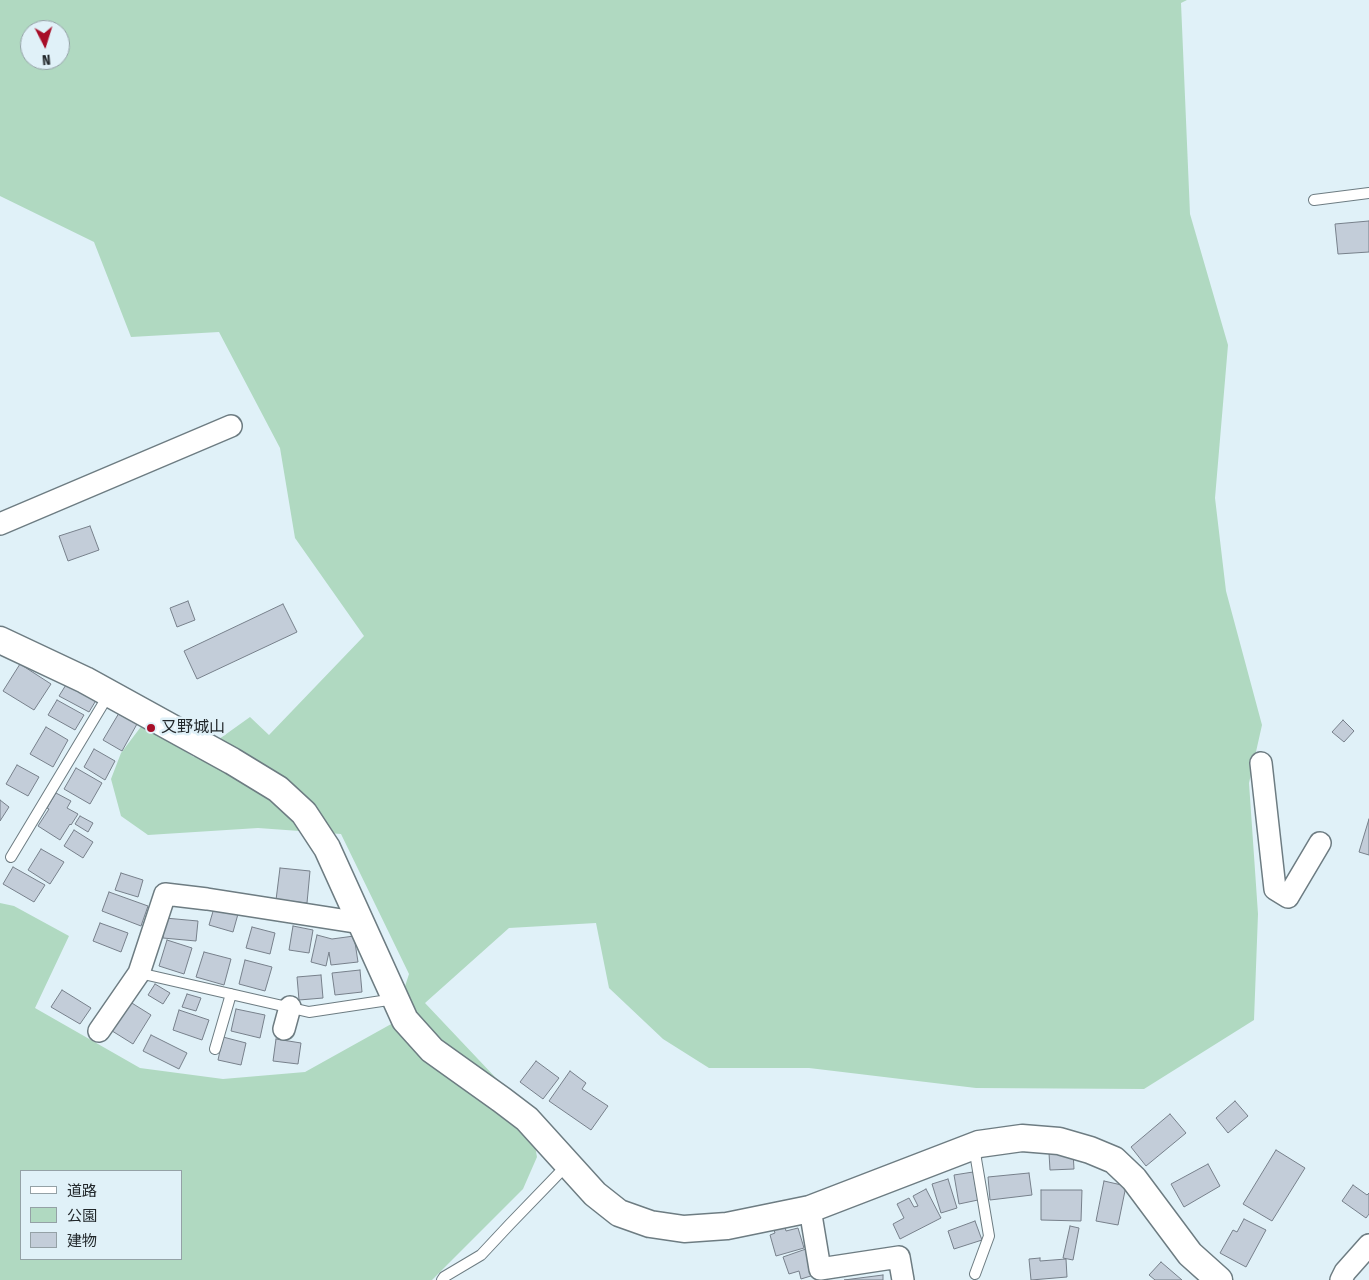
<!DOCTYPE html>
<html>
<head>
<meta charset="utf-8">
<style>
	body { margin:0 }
	#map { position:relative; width:1369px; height:1280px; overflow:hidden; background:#e0f1f8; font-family:"Fira Sans Condensed","Noto Sans JP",sans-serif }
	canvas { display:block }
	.legend { position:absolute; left:20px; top:1170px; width:162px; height:90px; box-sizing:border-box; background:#e0f1f8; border:1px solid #94a1a6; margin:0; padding:6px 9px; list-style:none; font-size:15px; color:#22282b }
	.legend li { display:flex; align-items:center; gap:10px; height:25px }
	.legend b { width:25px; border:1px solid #94a1a6 }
	.north { position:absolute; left:20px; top:20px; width:50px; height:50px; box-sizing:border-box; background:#e0f1f8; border:1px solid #94a1a6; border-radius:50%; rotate:175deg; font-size:14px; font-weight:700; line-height:20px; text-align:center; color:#22282b }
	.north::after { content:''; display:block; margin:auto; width:18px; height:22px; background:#a70e28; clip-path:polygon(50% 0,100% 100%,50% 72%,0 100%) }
</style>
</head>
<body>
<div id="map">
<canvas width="1369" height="1280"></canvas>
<ul class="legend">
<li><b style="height:6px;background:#fff"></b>道路</li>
<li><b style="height:14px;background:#b0d9c1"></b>公園</li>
<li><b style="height:14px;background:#c3cdd9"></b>建物</li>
</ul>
<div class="north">N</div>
</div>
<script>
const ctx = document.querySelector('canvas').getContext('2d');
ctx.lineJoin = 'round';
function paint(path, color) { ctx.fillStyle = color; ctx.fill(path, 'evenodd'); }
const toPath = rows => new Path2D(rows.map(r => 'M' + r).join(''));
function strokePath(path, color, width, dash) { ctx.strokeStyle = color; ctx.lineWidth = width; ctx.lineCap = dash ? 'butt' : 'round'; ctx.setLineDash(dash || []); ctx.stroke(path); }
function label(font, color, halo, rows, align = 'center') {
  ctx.font = font + ' "Fira Sans Condensed","Noto Sans JP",sans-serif'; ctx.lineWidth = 5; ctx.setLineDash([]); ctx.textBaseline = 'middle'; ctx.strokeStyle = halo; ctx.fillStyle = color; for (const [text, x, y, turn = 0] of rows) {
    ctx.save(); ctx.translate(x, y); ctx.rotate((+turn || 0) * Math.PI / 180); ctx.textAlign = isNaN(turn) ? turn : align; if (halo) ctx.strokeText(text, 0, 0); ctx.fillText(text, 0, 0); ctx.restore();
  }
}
paint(toPath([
	[0,0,1187,0,1181,3,1190,214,1228,345,1215,498,1226,591,1262,725,1249,783,1258,914,1254,1020,1144,1089,976,1088,809,1068,709,1068,663,1039,609,988,596,923,509,928,425,1003,529,1113,537,1157,523,1189,432,1280,0,1280,0,903,14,906,69,936,35,1008,140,1068,223,1079,305,1072,393,1023,409,974,341,834,258,828,148,835,121,816,111,779,121,753,143,724,194,757,250,717,269,735,364,636,295,538,280,448,219,332,131,337,94,242,0,196],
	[30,30,60,30,60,60,30,60],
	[21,1171,181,1171,181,1259,21,1259]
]), '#b0d9c1');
const building = toPath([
	[1369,221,1369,252,1338,254,1335,224,1369,221],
	[90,526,99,550,68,561,59,536,90,526],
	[188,601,195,620,177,627,170,608,188,601],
	[283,604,297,632,197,679,184,651,283,604],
	[20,664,51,684,34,710,3,691,20,664],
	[69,680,98,697,89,712,59,696,69,680],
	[57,700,84,715,75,730,48,715,57,700],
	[119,713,137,724,122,751,103,740,119,713],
	[1343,720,1354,731,1344,742,1332,732,1343,720],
	[46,727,68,740,53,767,30,754,46,727],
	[94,749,115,761,105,780,84,767,94,749],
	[17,765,39,777,28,796,6,784,17,765],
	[76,768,102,783,90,804,64,789,76,768],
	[56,793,71,801,67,808,78,814,71,825,70,824,60,840,38,826,49,809,47,808,56,793],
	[0,800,9,807,0,821,0,800],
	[80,816,93,823,88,832,75,824,80,816],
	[1369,819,1369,855,1359,852,1369,819],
	[74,830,93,842,83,858,64,846,74,830],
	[41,849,64,862,50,884,28,870,41,849],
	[13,867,45,885,34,902,3,884,13,867],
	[280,868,310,871,307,903,276,900,280,868],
	[121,873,143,880,138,897,115,890,121,873],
	[109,892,148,906,141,926,102,911,109,892],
	[214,908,238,914,233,932,209,925,214,908],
	[165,918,198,921,196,941,163,938,165,918],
	[100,923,128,933,121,952,93,941,100,923],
	[293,926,313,930,309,953,289,950,293,926],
	[252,927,275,933,270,954,246,948,252,927],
	[317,935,332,939,354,936,358,962,331,965,329,952,326,966,311,962,317,935],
	[167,940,192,948,184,974,159,966,167,940],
	[204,952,231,959,224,985,196,977,204,952],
	[245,960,272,967,265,991,239,984,245,960],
	[360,970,362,992,335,995,332,973,360,970],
	[321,975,323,998,299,1000,297,977,321,975],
	[155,984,170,993,163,1004,148,995,155,984],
	[62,990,91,1008,80,1024,51,1007,62,990],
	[187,994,201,998,196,1011,182,1007,187,994],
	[127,1000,151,1015,133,1044,109,1029,127,1000],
	[236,1009,265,1015,260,1038,231,1031,236,1009],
	[179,1010,209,1020,202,1040,173,1030,179,1010],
	[151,1035,187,1053,179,1069,143,1051,151,1035],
	[223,1037,246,1043,241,1065,218,1060,223,1037],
	[276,1039,301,1043,298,1064,273,1061,276,1039],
	[536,1061,559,1078,543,1099,520,1082,536,1061],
	[570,1071,586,1083,582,1089,608,1106,591,1130,549,1101,570,1071],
	[1235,1101,1248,1116,1228,1133,1216,1118,1235,1101],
	[1170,1114,1186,1133,1146,1166,1131,1147,1170,1114],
	[1276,1150,1305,1168,1272,1221,1243,1204,1276,1150],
	[1073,1152,1074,1169,1050,1170,1049,1153,1073,1152],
	[1208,1164,1220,1186,1184,1207,1171,1184,1208,1164],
	[973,1172,978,1200,959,1204,954,1175,973,1172],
	[1029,1173,1032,1195,990,1200,988,1177,1029,1173],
	[948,1179,957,1208,941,1213,932,1184,948,1179],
	[1104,1181,1126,1186,1118,1225,1096,1221,1104,1181],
	[1353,1185,1367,1195,1369,1193,1369,1214,1366,1218,1342,1201,1353,1185],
	[926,1189,941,1218,900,1239,893,1224,904,1218,897,1204,909,1198,914,1207,918,1206,913,1196,926,1189],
	[1041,1190,1082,1190,1081,1221,1041,1220,1041,1190],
	[1244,1219,1266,1230,1246,1267,1220,1253,1233,1230,1237,1232,1244,1219],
	[975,1221,982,1240,954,1249,948,1231,975,1221],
	[1070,1226,1079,1228,1073,1260,1063,1258,1070,1226],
	[785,1227,786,1231,798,1228,804,1248,776,1256,770,1235,775,1233,774,1230,785,1227],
	[806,1249,814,1275,801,1279,799,1271,789,1274,783,1257,806,1249],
	[1040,1258,1040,1261,1066,1259,1067,1277,1031,1280,1029,1259,1040,1258],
	[1161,1262,1182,1280,1155,1280,1149,1275,1161,1262],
	[883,1275,883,1280,844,1280,883,1275]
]);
paint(building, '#c3cdd9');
strokePath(building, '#77808b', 1);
const service = toPath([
	[1314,200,1369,193],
	[11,857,109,694],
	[139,973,309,1012,395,999],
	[215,1049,231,994],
	[974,1147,989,1236,975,1274],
	[442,1280,444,1277,481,1255,510,1224,567,1165]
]);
const minor = toPath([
	[0,524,231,426],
	[1261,763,1275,889,1288,897,1320,843],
	[284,1029,290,1007],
	[99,1031,139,973,165,894,207,899,361,923],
	[810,1209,820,1269,899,1257,903,1280],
	[1341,1280,1345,1272,1369,1245]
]);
const tertiary = toPath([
	[0,640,85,680,232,761,278,789,304,813,327,848,405,1020,432,1050,502,1100,527,1119,595,1194,619,1213,650,1224,684,1229,727,1226,810,1209,979,1144,1022,1138,1059,1141,1090,1150,1114,1160,1134,1179,1190,1254,1219,1280]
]);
strokePath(service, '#6d7c82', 12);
strokePath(minor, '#6d7c82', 24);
strokePath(tertiary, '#6d7c82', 29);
strokePath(service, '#fff', 10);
strokePath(minor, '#fff', 21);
strokePath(tertiary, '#fff', 26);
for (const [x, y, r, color] of [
	[151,728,5,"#a70e28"]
]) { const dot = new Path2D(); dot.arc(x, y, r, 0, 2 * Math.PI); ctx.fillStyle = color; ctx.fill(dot); strokePath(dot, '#e0f1f8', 2); }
label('16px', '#22282b', '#e0f1f8', [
	["又野城山",161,728]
], 'left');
</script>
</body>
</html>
